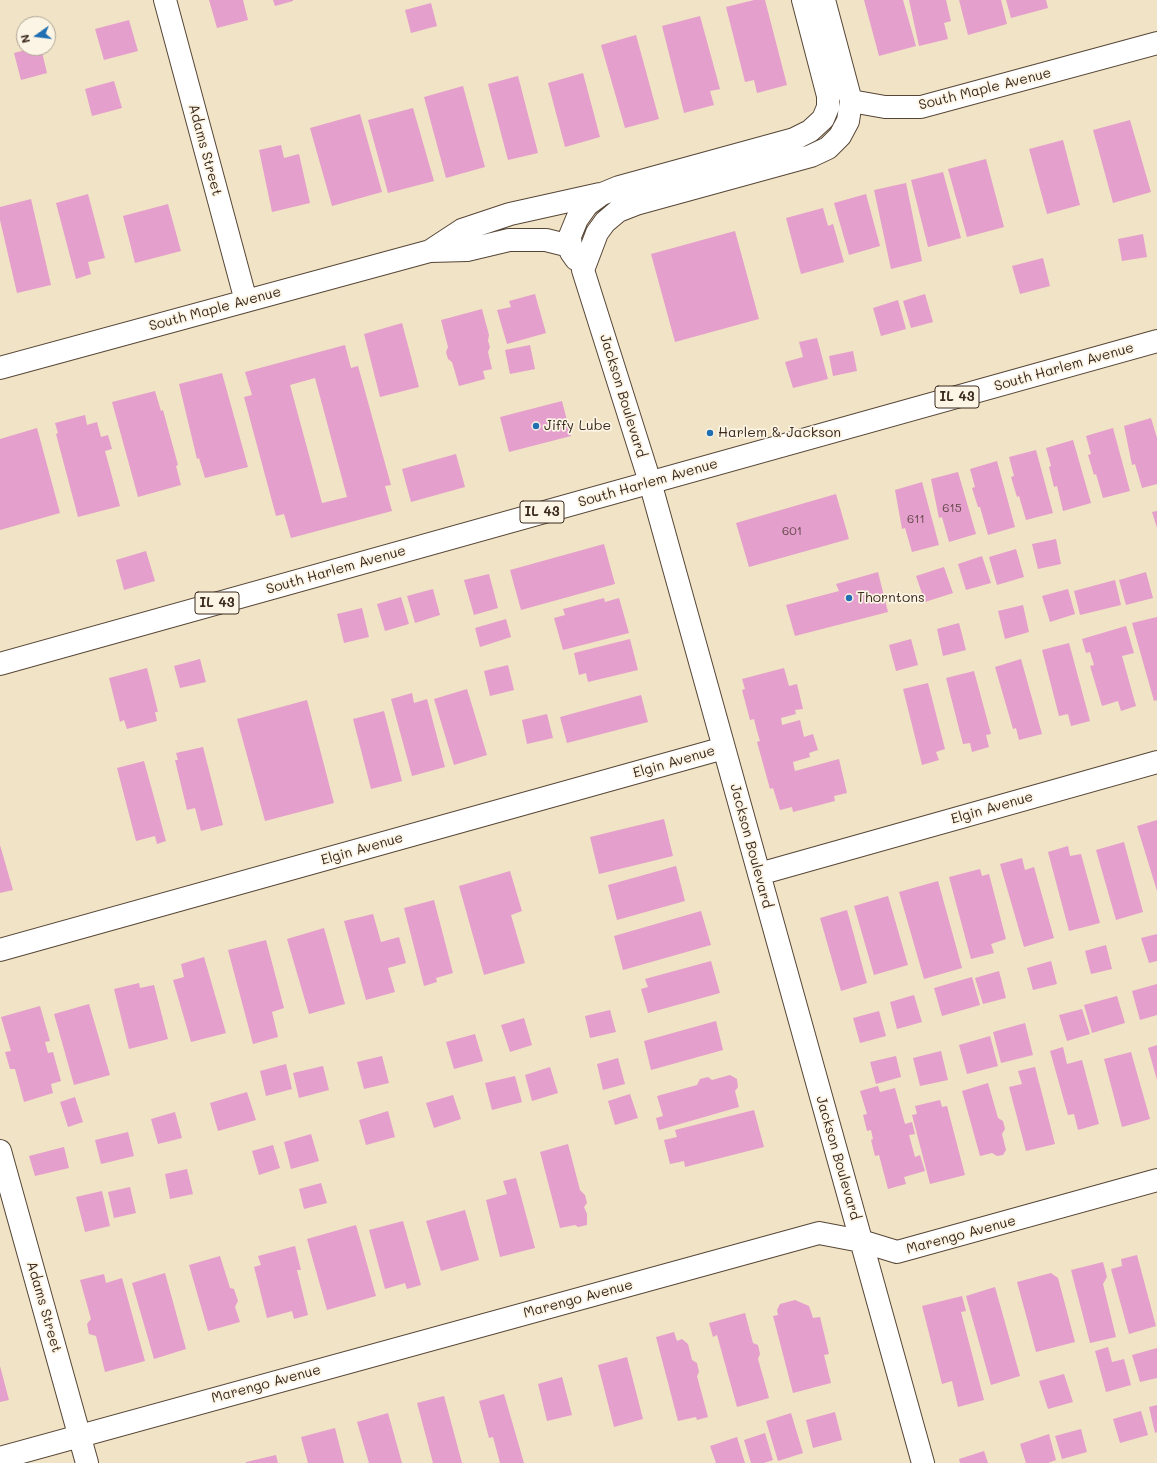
<!DOCTYPE html>
<html>
<head>
<meta charset="utf-8">
<style>
	body { margin:0 }
	#map { position:relative; width:1157px; height:1463px; overflow:hidden; background:#f1e3c5; font-family:Mali,sans-serif }
	canvas { display:block }
	.north { position:absolute; left:16px; top:16px; width:40px; height:40px; box-sizing:border-box; background:#fcf5e5; border:1px solid #afa495; border-radius:50%; rotate:256deg; font-size:11px; font-weight:700; line-height:16px; text-align:center; color:#3b2a1e }
	.north::after { content:''; display:block; margin:auto; width:14px; height:18px; background:#1f6fb2; clip-path:polygon(50% 0,100% 100%,50% 72%,0 100%) }
</style>
</head>
<body>
<div id="map">
<canvas width="1157" height="1463"></canvas>
<div class="north">N</div>
</div>
<script>
const ctx = document.querySelector('canvas').getContext('2d');
ctx.lineJoin = 'round';
function paint(path, color) { ctx.fillStyle = color; ctx.fill(path, 'evenodd'); }
const toPath = rows => new Path2D(rows.map(r => 'M' + r).join(''));
function strokePath(path, color, width, dash) { ctx.strokeStyle = color; ctx.lineWidth = width; ctx.lineCap = dash ? 'butt' : 'round'; ctx.setLineDash(dash || []); ctx.stroke(path); }
function label(font, color, halo, rows, align = 'center') {
  ctx.font = font + ' Mali,sans-serif'; ctx.lineWidth = 3.5; ctx.setLineDash([]); ctx.textBaseline = 'middle'; ctx.strokeStyle = halo; ctx.fillStyle = color; for (const [text, x, y, turn = 0] of rows) {
    ctx.save(); ctx.translate(x, y); ctx.rotate((+turn || 0) * Math.PI / 180); ctx.textAlign = isNaN(turn) ? turn : align; if (halo) ctx.strokeText(text, 0, 0); ctx.fillText(text, 0, 0); ctx.restore();
  }
}
paint(toPath([
	[209,0,243,0,248,20,217,28],
	[273,0,293,0,293,1,275,6],
	[754,0,765,0,787,85,757,93,754,80,745,82,726,7],
	[864,0,903,0,916,46,879,56],
	[909,0,946,0,951,21,944,23,948,39,919,46],
	[959,0,1001,0,1007,24,968,35],
	[1006,0,1046,0,1048,8,1011,18],
	[431,3,437,26,411,33,405,10],
	[700,16,720,89,710,91,714,105,684,113,662,26],
	[129,20,138,51,104,60,95,29],
	[636,35,659,119,625,128,601,45],
	[33,48,41,48,47,73,21,80,14,53],
	[583,73,600,137,565,147,548,83],
	[518,76,538,153,508,160,488,84],
	[114,81,122,108,92,116,85,89],
	[463,86,485,167,446,178,424,97],
	[413,108,434,181,388,193,368,120],
	[360,114,382,192,332,206,310,128],
	[1130,120,1151,192,1113,203,1093,130],
	[1063,140,1080,205,1047,214,1029,149],
	[281,145,284,158,299,154,310,203,272,212,259,150],
	[986,159,1004,227,967,237,948,169],
	[943,172,961,238,928,247,911,180],
	[906,183,922,261,891,269,874,190],
	[88,194,105,258,88,262,91,274,76,279,56,203],
	[866,194,880,246,849,255,834,203],
	[31,199,51,285,17,293,0,220,0,207],
	[168,204,181,251,135,263,123,216],
	[823,208,828,226,833,224,844,262,801,274,786,218],
	[735,231,759,319,675,342,651,254],
	[1143,234,1147,257,1122,261,1118,239],
	[1043,258,1050,286,1020,294,1012,266],
	[535,294,546,333,507,344,497,310,511,307,509,301],
	[925,294,933,322,911,328,903,301],
	[898,300,906,329,881,336,873,308],
	[482,309,489,335,488,341,490,347,488,352,492,369,483,371,485,379,459,386,452,362,448,359,446,352,448,347,441,320],
	[402,323,419,387,380,397,364,334],
	[817,338,828,379,793,388,785,362,803,357,799,342],
	[345,345,351,368,358,366,391,485,385,486,392,511,291,538,284,514,276,516,244,397,252,395,245,372],
	[315,378,347,497,322,503,290,385],
	[530,345,535,369,510,374,505,350],
	[853,351,857,371,833,376,829,356],
	[222,373,248,467,205,478,199,458,197,459,179,384],
	[155,391,161,411,163,410,178,465,176,466,181,485,138,497,112,402],
	[562,401,571,436,509,452,500,417],
	[85,415,87,425,97,422,101,437,108,435,112,449,105,451,120,506,78,517,56,434,58,433,55,423],
	[1151,418,1157,438,1157,484,1142,488,1135,464,1132,465,1124,426],
	[37,428,60,513,0,530,0,439],
	[1113,428,1130,491,1103,498,1096,474,1094,475,1088,455,1091,454,1086,436],
	[1073,440,1091,503,1063,511,1057,486,1054,487,1049,467,1051,466,1046,448],
	[1036,450,1053,513,1026,520,1019,496,1017,497,1011,477,1014,476,1009,457],
	[456,454,465,487,411,502,402,469],
	[997,461,1015,527,988,535,980,507,978,507,972,488,975,487,970,469],
	[958,472,976,534,949,542,942,517,939,518,931,479],
	[922,482,939,545,912,552,905,528,902,529,895,490],
	[836,494,849,539,749,567,736,523],
	[1157,511,1157,528,1152,512],
	[1056,539,1061,564,1038,569,1032,544],
	[604,544,615,584,521,610,510,570],
	[1016,549,1024,577,997,585,989,557],
	[146,551,155,581,124,590,116,560],
	[982,556,991,583,966,590,958,564],
	[944,567,953,593,925,602,916,576],
	[878,572,888,612,795,636,786,605,839,591,836,584],
	[1146,572,1153,598,1126,605,1119,580],
	[489,574,498,608,474,615,464,580],
	[1115,580,1121,605,1080,615,1074,591],
	[433,589,440,615,415,623,407,596],
	[1068,589,1075,614,1050,622,1042,596],
	[401,597,409,624,385,631,377,604],
	[604,598,605,602,619,598,629,633,563,650,554,618,565,615,563,609],
	[1023,605,1029,632,1005,639,998,611],
	[362,608,369,637,344,643,337,614],
	[1157,617,1157,700,1154,701,1132,623],
	[506,619,511,637,480,647,475,628],
	[959,623,966,650,943,656,937,629],
	[1126,626,1134,653,1122,656,1136,706,1121,711,1118,701,1102,706,1090,666,1094,665,1090,652,1086,653,1082,639],
	[630,639,638,670,588,682,586,673,579,675,574,653],
	[911,639,918,665,896,671,889,645],
	[1069,643,1090,721,1071,726,1068,714,1059,716,1042,650],
	[200,659,206,682,180,688,174,666],
	[1021,659,1042,734,1019,740,1016,728,1013,729,995,667],
	[508,665,514,690,490,696,484,671],
	[147,668,158,712,155,712,157,721,127,729,124,720,120,722,109,678],
	[784,668,789,686,797,684,803,709,795,710,796,714,781,718,782,725,800,720,804,737,813,734,818,750,809,753,810,757,793,762,795,771,839,759,847,793,834,796,835,801,793,812,792,807,780,810,773,788,770,789,757,742,760,741,757,731,754,719,750,720,742,690,745,689,742,679],
	[974,671,991,734,986,735,989,747,972,752,970,743,963,744,946,678],
	[928,683,945,749,936,752,939,760,922,765,903,689],
	[467,689,487,755,454,765,434,699],
	[412,693,414,703,427,699,445,767,412,776,391,699],
	[641,695,648,722,567,743,560,717],
	[307,700,334,803,265,821,237,719],
	[384,711,402,781,371,789,353,719],
	[547,714,553,738,527,744,522,720],
	[203,747,223,825,201,831,195,808,187,810,175,760,178,760,176,753],
	[144,761,166,841,157,844,155,836,136,841,117,768],
	[664,819,673,856,599,874,590,837],
	[1157,820,1157,891,1137,826],
	[1124,842,1143,912,1116,920,1096,850],
	[0,845,13,890,0,893],
	[1068,846,1070,856,1081,854,1100,923,1069,931,1048,852],
	[1022,858,1025,870,1034,867,1054,938,1024,947,1000,864],
	[676,866,685,901,617,920,608,885],
	[980,869,982,876,989,874,1006,939,991,944,994,953,971,959,949,877],
	[510,871,522,911,511,915,525,963,484,975,459,886],
	[938,881,962,968,924,979,899,892],
	[888,896,908,965,874,975,854,906],
	[434,900,453,973,436,978,437,982,424,986,404,908],
	[847,910,867,983,841,991,820,918],
	[701,911,711,945,623,970,614,936],
	[373,914,381,942,399,937,406,963,388,968,395,992,366,1000,344,921],
	[324,928,345,1004,309,1014,287,939],
	[1157,934,1157,961,1149,963,1141,938],
	[266,940,284,1008,272,1012,278,1037,253,1044,228,950],
	[1106,945,1112,969,1091,974,1085,951],
	[204,957,226,1033,191,1042,173,980,184,977,181,964],
	[711,961,720,993,648,1013,641,989,648,987,645,979],
	[1051,961,1057,984,1033,990,1027,968],
	[999,971,1006,998,983,1004,975,978],
	[972,977,980,1005,942,1016,934,988],
	[139,983,140,988,154,985,168,1039,129,1049,114,989],
	[1157,984,1157,1015,1140,1020,1132,991],
	[914,995,922,1022,897,1029,890,1002],
	[1117,996,1125,1023,1092,1033,1084,1005],
	[89,1004,110,1075,74,1085,54,1014],
	[40,1006,50,1041,45,1042,48,1053,53,1052,61,1081,51,1084,53,1093,24,1102,15,1069,10,1069,5,1052,11,1051,1,1017],
	[1082,1009,1090,1034,1067,1041,1059,1015],
	[610,1010,616,1032,590,1038,585,1016],
	[879,1011,886,1036,860,1043,853,1018],
	[524,1018,532,1045,510,1052,501,1025],
	[716,1021,723,1050,651,1070,644,1041],
	[1025,1023,1033,1055,1001,1063,993,1032],
	[475,1034,483,1061,454,1069,446,1042],
	[990,1036,998,1066,967,1074,959,1045],
	[1157,1045,1157,1080,1148,1048],
	[1063,1047,1067,1064,1082,1060,1099,1124,1078,1130,1074,1114,1068,1115,1050,1051],
	[941,1051,948,1080,920,1086,913,1058],
	[1131,1052,1150,1119,1122,1127,1104,1059],
	[382,1056,389,1083,364,1089,357,1062],
	[896,1056,901,1077,876,1084,870,1062],
	[618,1058,625,1084,603,1090,597,1064],
	[286,1064,292,1089,266,1096,260,1071],
	[323,1066,329,1090,299,1098,293,1073],
	[550,1067,558,1093,532,1101,525,1075],
	[1035,1067,1055,1144,1026,1151,1009,1087,1022,1084,1018,1071],
	[730,1075,737,1079,738,1087,735,1091,739,1107,659,1130,656,1118,663,1116,657,1096,697,1085,700,1079,708,1077,712,1080],
	[515,1076,522,1102,492,1110,485,1083],
	[988,1083,998,1118,1003,1121,1005,1129,1002,1134,1006,1150,1003,1155,997,1156,992,1153,980,1156,962,1091],
	[878,1086,880,1092,895,1088,905,1124,912,1122,915,1134,909,1135,915,1157,920,1155,925,1171,904,1177,906,1184,888,1189,879,1155,875,1156,871,1140,873,1139,871,1130,867,1131,863,1115,867,1114,860,1091],
	[247,1092,256,1120,218,1131,210,1103],
	[630,1094,638,1118,615,1125,608,1101],
	[453,1095,461,1119,434,1128,426,1103],
	[75,1097,83,1122,68,1127,60,1102],
	[940,1100,942,1107,947,1106,965,1175,930,1184,912,1115,917,1114,915,1106],
	[754,1110,764,1147,685,1167,684,1161,670,1164,664,1140,677,1137,675,1130],
	[388,1111,395,1137,366,1145,359,1120],
	[175,1112,182,1138,158,1144,151,1119],
	[128,1132,134,1156,101,1164,95,1140],
	[311,1134,319,1161,291,1169,284,1142],
	[568,1144,580,1190,585,1195,587,1203,584,1207,587,1214,587,1225,578,1227,575,1225,560,1228,540,1152],
	[273,1145,280,1168,259,1175,252,1151],
	[64,1147,69,1168,35,1176,29,1156],
	[187,1169,193,1194,170,1199,165,1174],
	[516,1178,535,1248,500,1257,486,1200,507,1194,503,1181],
	[321,1183,327,1203,304,1209,299,1189],
	[130,1187,136,1213,114,1218,108,1192],
	[102,1191,110,1226,85,1232,76,1197],
	[465,1210,479,1260,441,1271,426,1221],
	[403,1221,421,1285,407,1289,405,1283,385,1289,369,1230],
	[356,1225,376,1296,327,1310,307,1239],
	[295,1246,301,1270,297,1270,308,1315,294,1319,292,1311,267,1318,254,1267,261,1265,258,1256],
	[1137,1255,1156,1326,1129,1334,1111,1269,1122,1266,1121,1259],
	[220,1256,230,1288,234,1289,238,1301,235,1307,240,1322,208,1331,189,1265],
	[1103,1262,1107,1277,1103,1284,1116,1337,1090,1343,1071,1270],
	[165,1273,186,1349,154,1359,132,1283],
	[1051,1273,1058,1278,1075,1342,1036,1352,1017,1282],
	[104,1274,106,1283,122,1278,145,1361,105,1372,96,1336,89,1334,87,1324,91,1319,80,1280],
	[995,1287,1020,1376,991,1385,966,1296],
	[962,1296,966,1311,961,1312,984,1400,958,1407,952,1381,942,1384,922,1306],
	[795,1300,809,1306,813,1318,820,1317,829,1354,824,1355,831,1383,793,1393,773,1316,778,1315,777,1310,780,1304],
	[745,1313,753,1343,758,1345,760,1354,758,1359,769,1398,737,1407,717,1335,713,1337,709,1323],
	[674,1332,677,1341,682,1339,688,1344,692,1360,697,1363,699,1372,697,1376,708,1417,697,1420,696,1417,678,1421,656,1337],
	[1108,1347,1112,1362,1124,1359,1131,1385,1106,1392,1095,1351],
	[1157,1348,1157,1378,1140,1382,1132,1355],
	[627,1357,643,1419,614,1427,598,1365],
	[0,1366,9,1400,0,1402],
	[1064,1374,1073,1402,1048,1409,1039,1381],
	[562,1377,572,1415,547,1421,538,1384],
	[504,1394,524,1463,500,1463,493,1437,489,1438,479,1401],
	[444,1396,462,1463,433,1463,417,1403],
	[1157,1405,1157,1432,1155,1433,1149,1407],
	[1141,1411,1148,1435,1120,1443,1113,1419],
	[835,1412,842,1440,813,1448,806,1420],
	[388,1413,402,1463,369,1463,357,1422],
	[791,1413,803,1453,778,1461,766,1421],
	[335,1428,344,1463,308,1463,301,1437],
	[1081,1429,1087,1452,1062,1459,1055,1436],
	[765,1433,773,1460,764,1463,751,1463,744,1440],
	[1049,1434,1056,1460,1048,1463,1026,1463,1020,1444],
	[737,1437,745,1463,716,1463,710,1446],
	[984,1451,988,1463,960,1463,959,1459],
	[276,1455,278,1463,246,1463,246,1462]
]), '#e49fcc');
const minor = toPath([
	[165,0,246,301],
	[824,0,851,101,848,121,840,136,828,148,811,156,636,204,618,211,605,222,597,233,583,270,650,482,923,1463],
	[851,101,885,107,921,107,1157,43],
	[430,251,462,230,510,214,600,194],
	[576,259,571,252,570,236,577,219,587,205,602,194,619,187,794,139,810,131,823,119,828,107,828,96,803,0],
	[0,368,430,251,467,250,509,240,546,240,570,246],
	[759,874,1157,762],
	[0,950,724,748],
	[0,1151,87,1463],
	[0,1458,819,1233,861,1241,897,1252,1157,1180]
]);
const major = toPath([
	[0,664,1157,341]
]);
strokePath(minor, '#564637', 24);
strokePath(major, '#564637', 24);
strokePath(minor, '#fff', 22);
strokePath(major, '#fff', 22);
for (const [x, y, r, color] of [
	[536,426,4,"#1f6fb2"],
	[710,433,4,"#1f6fb2"],
	[849,598,4,"#1f6fb2"]
]) { const dot = new Path2D(); dot.arc(x, y, r, 0, 2 * Math.PI); ctx.fillStyle = color; ctx.fill(dot); strokePath(dot, '#fcf5e5', 1.5); }
label('12px', '#65474a', null, [
	["615",952,508],
	["611",916,519],
	["601",792,531]
]);
for (const [x, y, w] of [
	[957,397,44],
	[542,512,44],
	[217,603,44]
]) { const box = new Path2D(); box.roundRect(x - w / 2, y - 11, w, 22, 3); ctx.fillStyle = '#fcf5e5'; ctx.fill(box); strokePath(box, '#3b2a1e', 1); }
label('bold 13px', '#3b2a1e', null, [
	["IL 43",957,397],
	["IL 43",542,512],
	["IL 43",217,603]
]);
label('14px', '#3b2a1e', '#fcf5e5', [
	["South Maple Avenue",985,89,-14],
	["Adams Street",205,150,75],
	["South Maple Avenue",215,309,-15],
	["South Harlem Avenue",1064,367,-16],
	["Jackson Boulevard",623,396,73],
	["South Harlem Avenue",648,483,-16],
	["South Harlem Avenue",336,570,-16],
	["Elgin Avenue",674,762,-16],
	["Elgin Avenue",992,808,-16],
	["Jackson Boulevard",751,846,75],
	["Elgin Avenue",362,849,-16],
	["Jackson Boulevard",838,1158,74],
	["Marengo Avenue",961,1235,-15],
	["Marengo Avenue",578,1299,-15],
	["Adams Street",44,1307,74],
	["Marengo Avenue",266,1384,-15]
]);
label('14px', '#3b2a1e', '#fcf5e5', [
	["Jiffy Lube",544,426],
	["Harlem & Jackson",718,433],
	["Thorntons",857,598]
], 'left');
</script>
</body>
</html>
